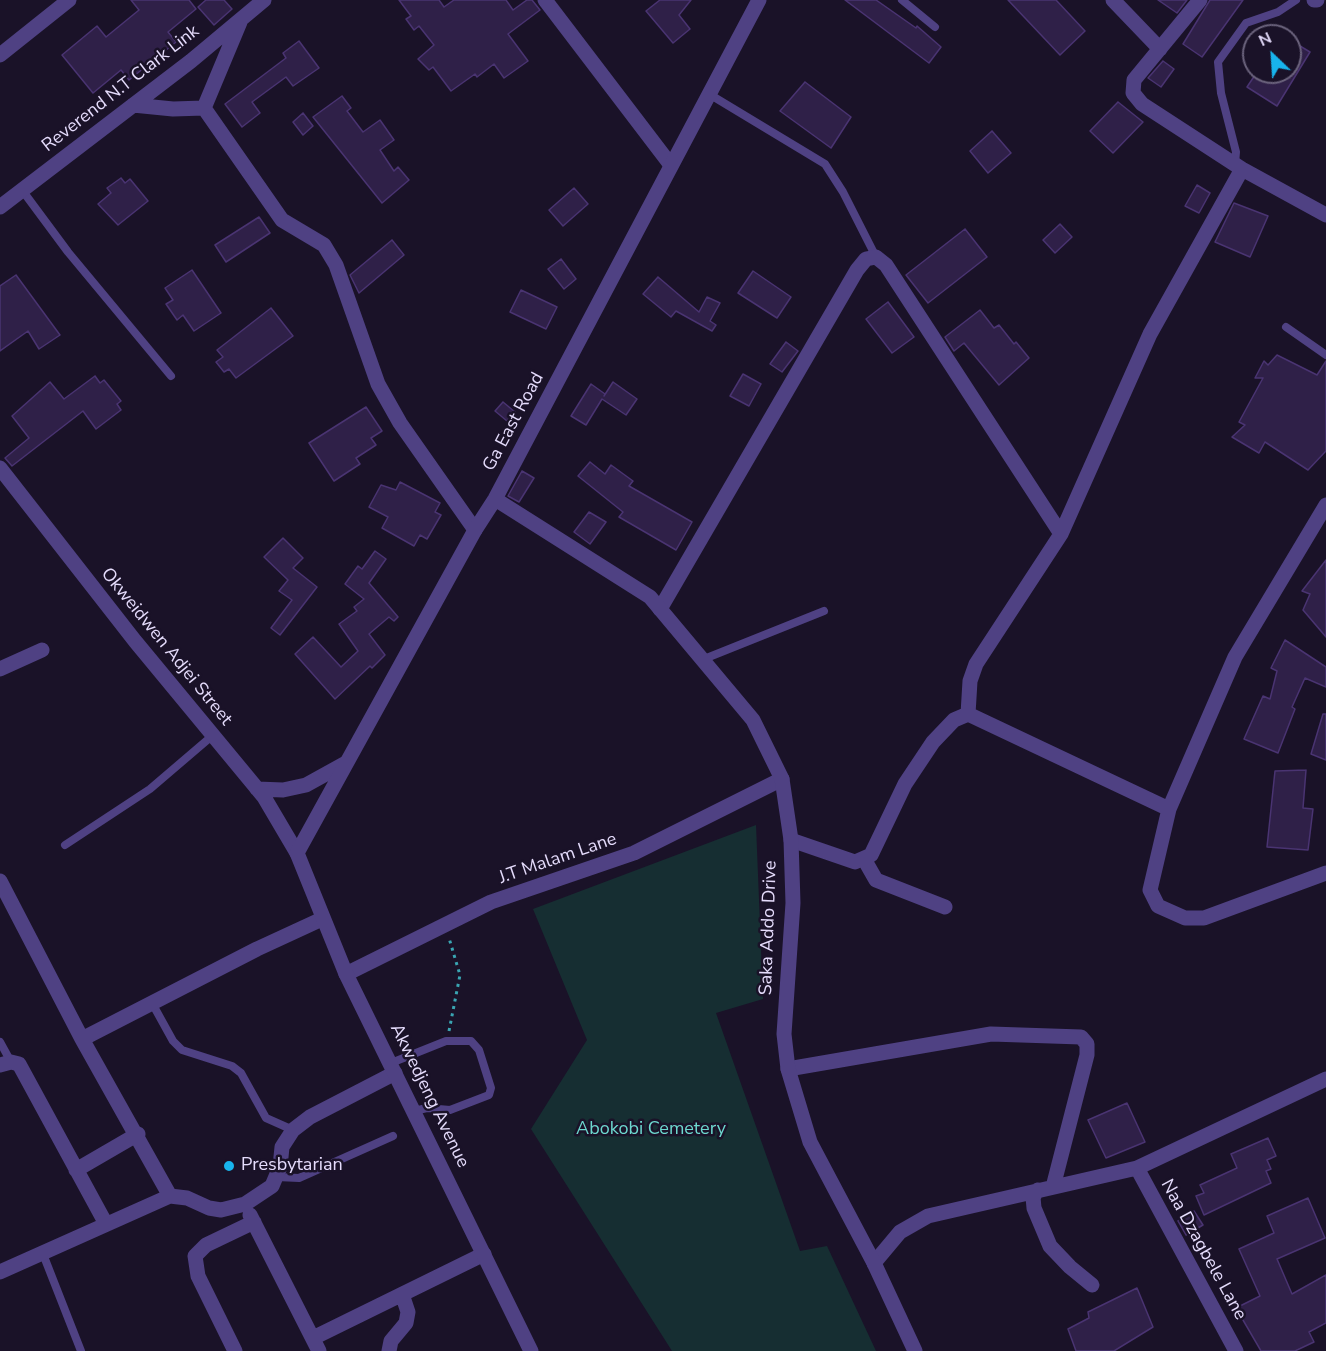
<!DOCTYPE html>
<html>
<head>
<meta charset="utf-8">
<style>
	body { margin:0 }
	#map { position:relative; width:1326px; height:1351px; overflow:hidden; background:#1a1228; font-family:"Nunito Sans",sans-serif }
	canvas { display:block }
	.north { position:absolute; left:1242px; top:24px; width:60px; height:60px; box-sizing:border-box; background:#1a1228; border:2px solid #6b637d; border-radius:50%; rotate:335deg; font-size:16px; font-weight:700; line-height:24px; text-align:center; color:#e5dcfc }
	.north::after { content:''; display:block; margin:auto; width:21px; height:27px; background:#18b4ed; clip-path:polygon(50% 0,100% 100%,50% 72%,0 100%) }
</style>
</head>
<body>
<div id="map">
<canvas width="1326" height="1351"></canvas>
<div class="north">N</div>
</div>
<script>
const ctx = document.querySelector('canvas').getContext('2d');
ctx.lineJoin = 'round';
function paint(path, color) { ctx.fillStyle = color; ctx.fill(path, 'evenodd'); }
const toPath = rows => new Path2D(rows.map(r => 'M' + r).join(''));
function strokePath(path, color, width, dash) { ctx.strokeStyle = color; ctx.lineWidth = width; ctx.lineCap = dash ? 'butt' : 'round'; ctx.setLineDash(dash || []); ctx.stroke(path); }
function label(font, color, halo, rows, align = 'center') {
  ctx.font = font + ' "Nunito Sans",sans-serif'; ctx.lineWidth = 5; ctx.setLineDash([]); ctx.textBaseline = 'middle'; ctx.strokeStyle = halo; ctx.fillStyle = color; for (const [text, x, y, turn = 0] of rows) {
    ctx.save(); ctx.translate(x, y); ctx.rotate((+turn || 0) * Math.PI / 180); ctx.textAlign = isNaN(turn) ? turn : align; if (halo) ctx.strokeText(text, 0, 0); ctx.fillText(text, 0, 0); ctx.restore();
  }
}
paint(toPath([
	[756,825,763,999,716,1013,800,1251,827,1246,876,1351,672,1351,531,1129,587,1040,533,909]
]), '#162e32');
const building = toPath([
	[131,0,189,0,196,9,168,32,176,42,129,80,121,70,93,93,62,55,97,26,106,37,139,10,131,0],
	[206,0,224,0,232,9,214,25,198,7,206,0],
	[399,0,439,0,444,7,454,0,506,0,513,10,527,0,532,0,540,10,508,34,528,61,504,78,494,64,477,77,475,74,451,91,433,67,429,70,418,59,434,45,419,26,414,30,406,19,411,16,399,0],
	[660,0,691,0,679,15,690,29,673,43,646,11,660,0],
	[845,0,876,0,916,28,917,26,941,47,929,63,845,0],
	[1008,0,1056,0,1085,31,1060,55,1008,0],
	[1158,0,1187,0,1177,13,1158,0],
	[1210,0,1243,0,1202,57,1183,44,1210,0],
	[1290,40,1310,52,1277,106,1247,87,1257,72,1290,72,1290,40],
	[299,41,319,68,293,86,286,77,252,102,260,113,242,127,225,104,286,58,283,53,299,41],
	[1163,61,1174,69,1161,87,1148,78,1163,61],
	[805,82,851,117,831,148,780,111,805,82],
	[342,96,351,108,347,111,363,132,380,120,394,140,380,150,394,171,398,167,409,180,382,203,313,117,342,96],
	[1118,102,1143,122,1113,153,1090,131,1118,102],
	[303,113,313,126,303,135,293,122,303,113],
	[992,131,1011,153,988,173,970,151,992,131],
	[121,178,125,183,130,179,148,201,118,225,98,204,111,193,107,188,121,178],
	[1197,185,1210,193,1199,213,1185,206,1197,185],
	[574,188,588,204,563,226,549,210,574,188],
	[1234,203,1268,216,1250,257,1215,242,1234,203],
	[259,217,270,233,226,262,215,245,259,217],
	[1060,224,1072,237,1055,253,1043,240,1060,224],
	[965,229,987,257,928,303,906,275,965,229],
	[392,240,404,255,359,293,350,275,392,240],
	[561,259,576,279,564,289,548,269,561,259],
	[192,270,221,313,194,331,183,315,177,320,166,304,173,300,165,288,192,270],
	[753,271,791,297,777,318,738,293,753,271],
	[16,275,60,335,39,349,28,331,0,351,0,286,16,275],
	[658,277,699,312,707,297,720,303,710,321,716,325,712,331,676,311,671,317,643,294,658,277],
	[521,290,557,307,546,329,510,312,521,290],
	[888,302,914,337,892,353,866,319,888,302],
	[271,308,293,336,236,378,229,369,224,372,216,362,223,357,217,350,271,308],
	[980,310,994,328,999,325,1014,344,1016,342,1029,358,999,385,964,343,954,351,945,337,980,310],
	[786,342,798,351,782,372,770,364,786,342],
	[1277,355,1317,375,1326,361,1326,451,1308,470,1265,442,1259,453,1232,437,1245,425,1239,422,1263,378,1255,378,1264,361,1268,365,1277,355],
	[743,374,761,384,749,406,730,396,743,374],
	[95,376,100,383,104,380,121,401,117,404,121,410,96,429,83,411,12,466,5,458,29,438,12,416,50,382,64,399,95,376],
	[613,382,637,399,626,415,602,399,586,425,571,416,591,384,605,394,604,396,613,382],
	[503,402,515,412,507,421,495,411,503,402],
	[366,407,382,431,371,438,376,445,356,458,360,464,334,481,309,443,366,407],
	[590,462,605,474,611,465,633,481,629,486,692,522,676,550,619,517,623,512,578,476,590,462],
	[522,471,534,478,519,502,508,496,522,471],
	[400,482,440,503,435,512,441,515,427,539,420,535,414,546,382,528,388,517,369,507,381,485,396,490,400,482],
	[589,512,606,522,590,544,574,532,589,512],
	[283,538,303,558,293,568,317,587,280,635,271,628,292,600,279,591,288,580,264,557,283,538],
	[375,551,386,559,369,583,398,617,394,621,389,617,369,634,385,655,372,668,370,666,335,699,295,654,313,637,341,667,358,651,339,624,357,611,354,607,364,599,345,584,358,566,362,569,375,551],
	[1326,560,1326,637,1303,610,1310,594,1302,591,1326,560],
	[1285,640,1326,667,1326,687,1305,678,1292,707,1295,709,1278,753,1244,739,1263,696,1270,699,1277,671,1271,668,1285,640],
	[1323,714,1326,714,1326,760,1311,754,1323,714],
	[1306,770,1303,808,1313,809,1308,850,1267,847,1275,771,1306,770],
	[1127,1103,1145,1142,1106,1158,1088,1120,1127,1103],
	[1268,1138,1276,1156,1267,1160,1271,1169,1266,1171,1271,1183,1204,1215,1196,1196,1204,1193,1200,1185,1237,1168,1231,1154,1268,1138],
	[1308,1198,1325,1238,1277,1259,1292,1294,1326,1275,1326,1323,1309,1332,1314,1342,1295,1351,1261,1351,1236,1308,1260,1296,1239,1249,1274,1233,1267,1216,1308,1198],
	[1194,1211,1203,1225,1186,1235,1178,1221,1194,1211],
	[1137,1288,1153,1327,1114,1351,1076,1351,1068,1329,1089,1318,1088,1312,1137,1288]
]);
paint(building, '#2f2048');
strokePath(building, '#4a3472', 1.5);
strokePath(toPath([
	[449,1031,460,975,449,938]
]), '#3aa5b2', 3, [3, 4.5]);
strokePath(toPath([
	[902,0,935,27],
	[709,94,825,164,843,192,876,257],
	[1235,164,1236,152,1221,93,1218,62,1246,23,1278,12,1296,0],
	[22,190,68,252,171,376],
	[1286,327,1326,355],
	[704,659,824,611],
	[65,845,150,789,212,736],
	[152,1003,173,1041,182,1050,232,1066,241,1073,266,1118,293,1130],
	[0,1042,11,1062],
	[391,1063,446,1041,471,1041,479,1050,491,1088,489,1095,450,1110,427,1108,414,1111],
	[277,1177,299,1178,393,1136],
	[43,1254,81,1351]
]), '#4f4183', 8);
strokePath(toPath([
	[545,0,670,164],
	[1113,0,1160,49],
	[1200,0,1134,80,1133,93,1142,104,1242,169,1326,215],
	[1314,0,1317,0],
	[0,55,69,0],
	[133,105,173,109,204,108],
	[204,108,282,220,324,245,336,265,378,384,400,423,475,530],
	[204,108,240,22],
	[0,207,191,61,264,0],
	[0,468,135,641,264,797,297,853],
	[1326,505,1235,657,1169,809,1150,890,1158,906,1185,918,1204,918,1326,873],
	[660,609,857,270,866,259,876,257,886,265,1061,534],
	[0,669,42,650],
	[968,714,1169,809],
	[257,789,283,790,306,785,344,764],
	[791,840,855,862,871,855,905,784,933,742,954,720,968,714,970,681,976,664,1061,534,1150,334,1242,169],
	[864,859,876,880,945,907],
	[0,881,82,1039],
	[346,974,491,902,634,853,782,779],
	[0,1065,11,1062,19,1064,106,1224],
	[788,1069,991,1034,1081,1037,1087,1044,1087,1055,1053,1187],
	[1137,1168,1236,1351],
	[76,1170,138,1134],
	[1038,1190,1033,1197,1034,1208,1050,1246,1070,1267,1092,1285],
	[170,1196,82,1039,257,949,322,919],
	[250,1215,319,1351],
	[874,1263,900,1232,928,1216,1137,1168,1326,1079],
	[0,1272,170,1196,187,1198,209,1208,221,1210,245,1204,272,1186,280,1167,282,1147,293,1130,310,1117,395,1073],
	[313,1338,484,1254],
	[235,1351,198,1276,195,1256,206,1245,254,1222],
	[389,1351,391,1341,406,1323,408,1312,402,1294]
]), '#4f4183', 15);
strokePath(toPath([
	[495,499,650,597,753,720,782,779,791,840,793,903,784,1034,788,1069,810,1142,874,1263,915,1351],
	[531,1351,346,974,297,853,475,530,495,499,759,0]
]), '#4f4183', 15);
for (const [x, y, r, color] of [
	[229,1166,6,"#18b4ed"]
]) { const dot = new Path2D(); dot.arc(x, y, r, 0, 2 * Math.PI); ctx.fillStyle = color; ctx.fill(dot); strokePath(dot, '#1a1228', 2); }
label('18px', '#e5dcfc', '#1a1228', [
	["Reverend N.T Clark Link",121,89,-38],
	["Ga East Road",514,422,-62],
	["Okweidwen Adjei Street",166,647,51],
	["J.T Malam Lane",558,859,-19],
	["Saka Addo Drive",769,928,-88],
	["Akwedjeng Avenue",429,1096,64],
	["Naa Dzagbele Lane",1203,1250,61]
]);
label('18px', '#6dd8cf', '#1a1228', [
	["Abokobi Cemetery",651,1130]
]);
label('18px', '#e5dcfc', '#1a1228', [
	["Presbytarian",241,1166]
], 'left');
</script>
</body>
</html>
